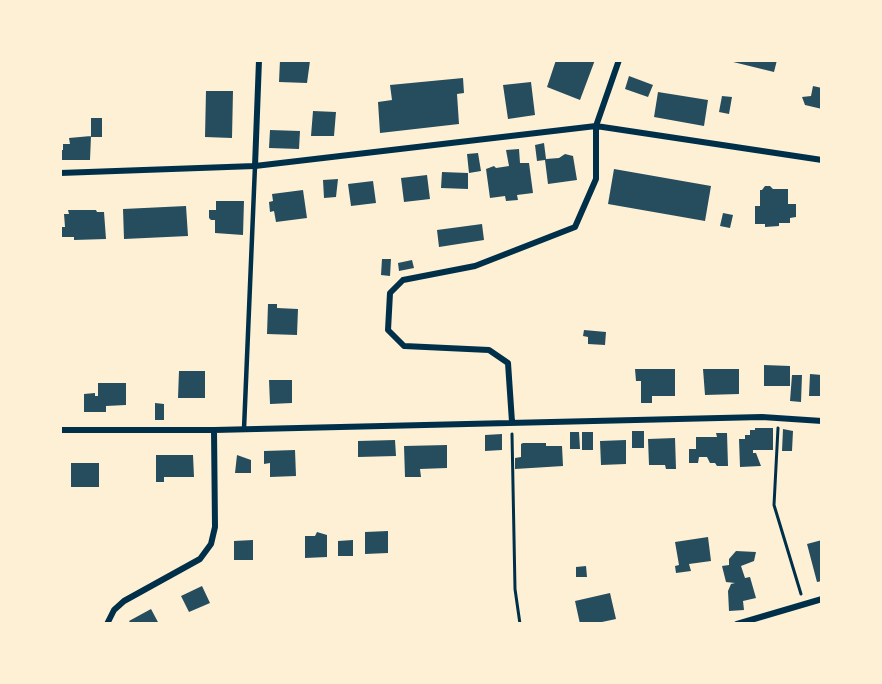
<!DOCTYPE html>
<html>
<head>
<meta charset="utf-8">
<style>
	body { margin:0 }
	#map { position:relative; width:882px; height:684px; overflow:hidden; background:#fdf0d5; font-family:Lato,sans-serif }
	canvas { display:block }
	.frame { position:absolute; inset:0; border:62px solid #fdf0d5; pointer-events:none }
</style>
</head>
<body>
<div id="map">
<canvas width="882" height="684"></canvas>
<div class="frame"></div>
</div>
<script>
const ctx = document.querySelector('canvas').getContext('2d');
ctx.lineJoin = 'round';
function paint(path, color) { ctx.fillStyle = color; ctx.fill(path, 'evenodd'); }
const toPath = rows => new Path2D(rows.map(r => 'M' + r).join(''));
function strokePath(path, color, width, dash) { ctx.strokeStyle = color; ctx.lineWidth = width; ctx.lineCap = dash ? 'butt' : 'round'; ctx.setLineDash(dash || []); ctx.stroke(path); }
paint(toPath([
	[280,60,310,61,307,83,279,82],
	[556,60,595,60,580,100,547,87],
	[725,60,777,60,774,72],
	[629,76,653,85,648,97,625,89],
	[463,78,464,93,457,94,459,124,380,133,378,102,392,100,390,85],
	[531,82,535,115,508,119,503,85],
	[813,86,822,88,822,109,805,105,802,97,811,96],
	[206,91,233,91,232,138,205,137],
	[658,92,708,100,704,126,654,117],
	[722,96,732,97,729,114,719,112],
	[313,111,336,112,334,136,311,136],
	[91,118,102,118,102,137,91,137],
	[270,130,300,131,299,149,269,148],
	[91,136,90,160,60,160,60,150,63,150,63,144,70,144,69,138],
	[544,143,546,159,559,158,565,154,573,156,577,180,548,184,545,160,537,161,535,145],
	[519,149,520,163,529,163,533,193,517,195,518,200,506,201,505,196,490,198,486,169,494,166,496,168,509,166,506,150],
	[478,153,481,171,469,173,467,154],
	[614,169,711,186,705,221,608,204],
	[442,172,468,173,468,189,441,188],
	[427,175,430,199,404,202,401,178],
	[338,179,336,197,324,198,323,180],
	[373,181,376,203,351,206,348,184],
	[765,186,770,186,773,189,788,189,788,204,796,204,796,217,790,218,790,223,779,223,779,226,765,227,765,224,755,224,755,206,760,206,760,190,762,190],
	[303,190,307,218,276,222,274,211,270,212,269,202,273,201,272,194],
	[216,201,244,201,243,235,215,233,215,220,211,220,209,218,209,210,216,210],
	[186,206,188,236,124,239,123,209],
	[68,210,96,210,97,212,104,212,106,239,74,240,74,237,61,237,60,227,65,227,64,214,69,214],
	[723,213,733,215,730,228,720,226],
	[482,224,484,240,439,247,437,230],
	[382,259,391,259,390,276,381,275],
	[412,260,414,268,399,271,398,263],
	[268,304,277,304,277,308,298,309,297,335,267,334],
	[584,330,606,332,605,345,588,344,588,337,583,336],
	[764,365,790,366,790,386,764,386],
	[635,369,675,369,675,396,652,396,652,403,641,403,641,381,636,381],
	[703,369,739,369,739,394,705,395],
	[179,371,205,371,205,398,178,398],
	[810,374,822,375,822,396,809,396],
	[792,375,802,375,801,402,790,401],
	[269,380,292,380,292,403,270,404],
	[98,383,126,383,126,405,106,406,106,412,84,412,84,394,95,393,95,396,98,396],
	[155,403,164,404,164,420,155,420],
	[755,428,773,428,773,450,753,450,753,453,756,453,761,466,740,467,739,439,745,439,745,435,750,435,750,430,755,430],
	[783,429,793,431,792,451,782,451],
	[632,431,644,431,644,448,632,448],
	[570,432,579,432,580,449,570,449],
	[582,432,593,432,593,450,582,450],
	[716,433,727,433,728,466,717,466,715,463,710,463,707,457,699,457,698,463,689,463,689,449,696,449,696,437,717,437],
	[502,434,502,450,485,451,485,435],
	[675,438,676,469,666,469,665,465,649,465,648,439],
	[395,440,396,456,358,457,358,441],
	[626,440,626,464,601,465,600,441],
	[523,443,546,443,546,446,562,446,563,466,515,469,515,458,521,457,521,444],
	[447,445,447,468,420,469,421,477,405,477,404,446],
	[295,450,296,476,270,477,270,463,264,464,264,451],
	[156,455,193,455,194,477,164,477,164,482,156,482],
	[237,455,251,460,251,473,235,473],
	[71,463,99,463,99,487,71,487],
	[388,531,388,553,365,554,365,532],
	[317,532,327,535,327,557,305,558,305,536,315,536],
	[708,537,711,561,689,564,691,571,676,573,675,566,679,565,675,542],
	[253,540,253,560,234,560,234,541],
	[353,540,353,556,338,556,338,541],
	[822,540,822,581,817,582,807,544],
	[736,551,756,552,754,561,741,566,745,578,750,577,756,598,743,601,744,610,729,611,728,591,731,584,735,583,726,582,722,566,729,565,729,559],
	[586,566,587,577,576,577,576,567],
	[202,586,210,603,189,612,181,596],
	[610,593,616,619,602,622,602,624,580,624,575,601],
	[151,609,159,624,131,624,129,621]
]), '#264d5e');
strokePath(toPath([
	[778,428,774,505,801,594],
	[512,434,515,589,520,624]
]), '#003049', 3);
strokePath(toPath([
	[244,429,255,166]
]), '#003049', 4.5);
strokePath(toPath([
	[255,166,259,60],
	[60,173,255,166,596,126,822,160],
	[512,422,508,363,489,350,404,346,388,330,390,293,403,280,475,266,575,227,596,179,596,126,619,60],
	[60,430,214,430,762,417,822,421],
	[107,624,114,610,124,601,200,559,211,544,215,527,214,430],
	[737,624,822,599]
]), '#003049', 6);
</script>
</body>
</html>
